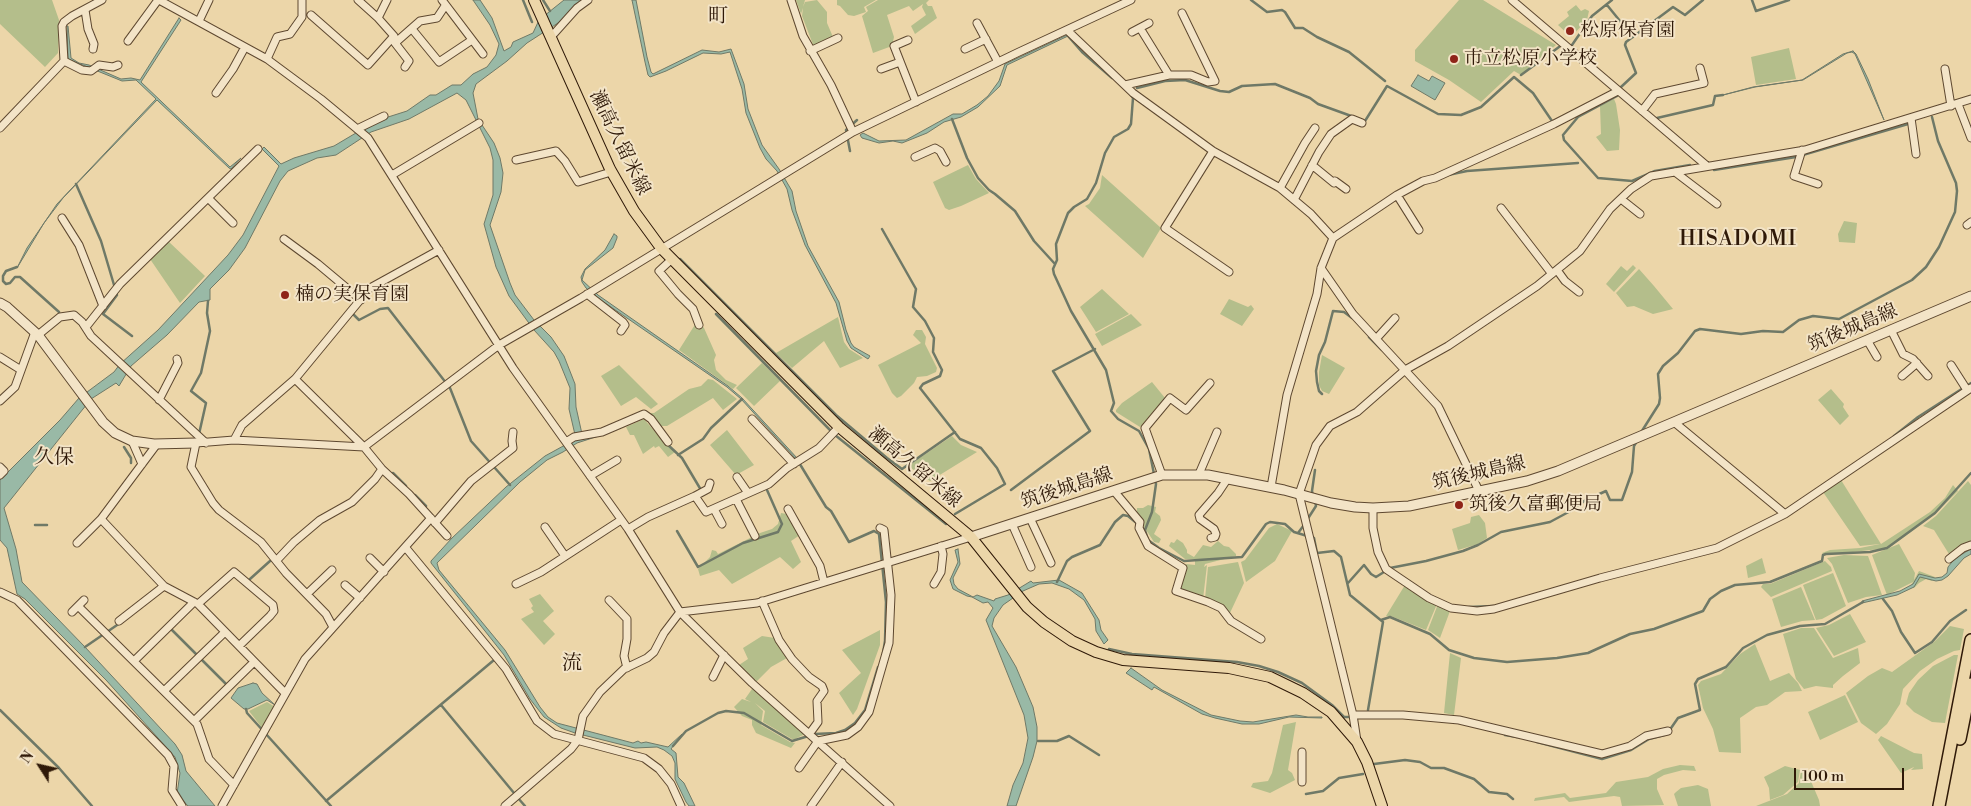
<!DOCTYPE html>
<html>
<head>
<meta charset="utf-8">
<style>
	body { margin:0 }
	#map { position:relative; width:1971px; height:806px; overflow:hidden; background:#ecd6a9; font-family:"Libre Bodoni",serif }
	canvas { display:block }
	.north { position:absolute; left:15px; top:741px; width:50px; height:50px; -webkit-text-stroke:4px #f3e4c7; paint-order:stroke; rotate:305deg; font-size:14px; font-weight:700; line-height:20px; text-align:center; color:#2f1908 }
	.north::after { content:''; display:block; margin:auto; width:18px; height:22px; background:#2f1908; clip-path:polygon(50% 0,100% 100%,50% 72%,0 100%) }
	.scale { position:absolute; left:1794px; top:768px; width:110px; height:22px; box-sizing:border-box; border:2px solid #2f1908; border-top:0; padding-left:6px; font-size:15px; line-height:18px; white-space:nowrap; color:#2f1908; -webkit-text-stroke:4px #f3e4c7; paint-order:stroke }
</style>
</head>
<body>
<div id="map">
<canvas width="1971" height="806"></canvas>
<div class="north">N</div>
<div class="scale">100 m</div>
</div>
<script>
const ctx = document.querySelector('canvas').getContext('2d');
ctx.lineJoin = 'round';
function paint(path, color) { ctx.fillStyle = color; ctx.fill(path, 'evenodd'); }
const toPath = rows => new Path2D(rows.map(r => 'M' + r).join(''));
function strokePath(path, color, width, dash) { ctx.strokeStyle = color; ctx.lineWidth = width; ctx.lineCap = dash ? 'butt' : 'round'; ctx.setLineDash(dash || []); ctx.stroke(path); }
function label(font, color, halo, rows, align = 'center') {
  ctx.font = font + ' "Libre Bodoni","Noto Serif JP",serif'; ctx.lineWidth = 4; ctx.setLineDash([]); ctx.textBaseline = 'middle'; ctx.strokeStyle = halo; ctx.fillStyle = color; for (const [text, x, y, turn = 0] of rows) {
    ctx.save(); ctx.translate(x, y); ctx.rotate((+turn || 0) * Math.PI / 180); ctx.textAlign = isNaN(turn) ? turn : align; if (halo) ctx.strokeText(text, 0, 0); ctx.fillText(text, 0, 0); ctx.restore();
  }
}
paint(toPath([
	[0,0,52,0,59,20,58,53,45,67,0,24],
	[796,0,805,0,803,7,805,2,817,0,827,12,827,23,833,37,814,47,802,16,803,8,801,14],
	[837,0,876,0,864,7,866,12,854,16,848,15,840,6,837,5],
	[878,0,929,0,926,3,928,6,932,6,937,18,915,34,911,26,926,15,922,7,923,4,913,11,909,6,887,15,894,37,892,46,873,53,862,16,868,11,866,7],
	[1459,0,1483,0,1556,45,1521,75,1514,71,1481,102,1449,80,1415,61,1415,50],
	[1576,5,1581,11,1585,9,1589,11,1587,20,1571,37,1558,25,1569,16,1567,12],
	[1789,48,1796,79,1756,85,1751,57],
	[1614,99,1616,104,1620,130,1619,150,1607,151,1596,137,1601,134,1600,106],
	[968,165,976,179,989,193,961,206,949,210,945,208,933,182],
	[1102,175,1161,228,1143,258,1085,206,1089,204,1100,188],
	[1844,221,1857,223,1855,243,1839,242,1838,234],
	[168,241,205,276,180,303,150,259],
	[1633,265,1636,268,1614,292,1606,284,1621,266,1627,271],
	[1639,269,1654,286,1673,309,1653,314,1634,306,1627,307,1616,293],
	[1102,289,1129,314,1096,332,1080,307],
	[1229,299,1248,307,1251,305,1254,309,1242,326,1220,314],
	[1131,314,1142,325,1102,346,1095,334],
	[838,317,844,342,849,349,863,358,840,368,824,341,792,368,776,353],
	[696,323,701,324,704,328,716,355,714,360,716,370,726,380,737,385,733,389,679,350],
	[916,330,922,330,926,337,925,344,937,368,936,372,927,376,917,377,914,383,901,396,897,398,892,393,878,365,921,343,913,335],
	[1322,355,1345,368,1329,394,1322,391,1319,385,1319,372],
	[762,363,780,381,754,406,736,388],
	[619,365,658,404,651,409,636,397,621,406,601,376],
	[708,379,713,380,737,399,723,410,713,398,667,426,661,426,650,413,654,413,689,389,701,386],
	[1152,382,1165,398,1140,427,1116,412,1116,410,1122,403],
	[1831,389,1844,404,1843,407,1849,416,1840,425,1818,400],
	[644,419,663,441,675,452,668,457,659,446,655,448,654,446,643,454,634,435,630,435,626,427],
	[727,430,754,465,736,475,710,445],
	[952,436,961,445,977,452,930,481,908,466],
	[1841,480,1881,544,1930,512,1945,498,1953,485,1958,491,1935,514,1889,548,1825,555,1822,553,1830,550,1860,548,1880,544,1860,546,1823,492],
	[1968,481,1971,485,1971,542,1949,554,1934,530,1923,526,1936,516],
	[1148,505,1156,507,1155,512,1160,516,1161,520,1154,534,1161,539,1159,543,1154,542,1137,516,1137,508,1143,508],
	[781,513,787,514,800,535,791,541,801,562,793,569,780,557,732,584,719,570,700,576,698,569,710,557,712,550,716,551,718,554,760,533,772,529,778,524],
	[1479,515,1485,523,1487,538,1478,544,1458,550,1452,529,1470,523,1471,517],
	[1277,524,1292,531,1275,561,1246,582,1241,562,1245,560,1269,528],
	[1177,539,1183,543,1187,550,1187,553,1194,557,1203,545,1211,547,1218,541,1224,546,1229,547,1236,554,1236,556,1205,564,1204,567,1207,565,1203,599,1178,591,1186,564,1195,565,1195,559,1185,559,1169,546,1171,542,1174,543],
	[1899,544,1915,573,1914,580,1919,571,1935,577,1932,581,1926,579,1919,583,1914,588,1911,585,1913,582,1887,595,1872,555],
	[1844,555,1868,556,1882,595,1866,597,1848,603,1832,564,1827,558],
	[1762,558,1766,573,1748,578,1746,566],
	[1825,561,1831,567,1832,571,1771,597,1761,587,1763,584,1770,584],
	[1238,562,1244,583,1229,615,1205,599,1208,567],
	[1833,573,1846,606,1822,619,1816,620,1803,585],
	[1405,585,1437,604,1426,630,1391,616,1386,616],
	[1801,587,1815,620,1802,621,1781,627,1772,599],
	[540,594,554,611,543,621,555,634,544,645,521,619,534,612,531,608,533,606,529,599],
	[1438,604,1450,611,1440,638,1428,630],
	[1850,614,1866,642,1834,656,1816,628,1829,625],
	[1950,626,1964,629,1960,650,1954,651,1937,659,1920,671,1903,689,1900,704,1887,724,1876,734,1861,723,1846,693,1868,676,1882,668,1892,672,1934,642],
	[1801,628,1814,628,1833,658,1858,648,1860,663,1843,676,1833,685,1833,688,1816,686,1804,689,1796,679,1783,634],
	[880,630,880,645,857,709,853,715,839,693,861,673,842,650],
	[762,636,775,638,787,658,771,667,756,682,739,665,748,659,743,648],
	[1755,644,1770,681,1789,673,1798,683,1802,691,1785,692,1767,705,1756,707,1740,718,1741,753,1719,752,1713,729,1703,708,1698,685,1701,681,1721,674,1740,654],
	[1450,653,1461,658,1454,715,1444,713],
	[1954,655,1958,655,1945,723,1932,722,1914,712,1906,704,1909,693,1918,680,1933,666],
	[751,685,807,733,795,739,792,739,763,722,765,711,755,703,763,711,761,725,790,742,795,743,791,748,756,733,752,725,752,720,742,716,734,707,742,699,751,702,745,699,752,689],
	[1845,695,1858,722,1820,740,1808,712],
	[267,702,275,707,263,729,249,711],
	[1296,722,1288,770,1292,773,1295,780,1270,793,1251,787,1253,783,1268,781,1272,773,1283,725],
	[1881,736,1914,753,1922,754,1923,769,1911,770,1914,767,1901,773,1878,740],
	[1680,765,1694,766,1696,771,1683,770,1664,775,1657,779,1657,789,1664,805,1622,806,1620,797,1614,796,1569,802,1564,797,1534,801,1535,798,1565,793,1570,798,1606,793,1616,782,1648,777,1663,769],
	[1785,766,1800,770,1798,782,1783,795,1770,800,1769,788,1764,777],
	[1801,771,1807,772,1819,800,1820,806,1756,806,1787,794,1799,783],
	[1698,785,1708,789,1711,806,1678,806,1674,794,1676,792,1681,788]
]), '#b4be8b');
const water = toPath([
	[473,0,480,0,492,18,504,51,511,47,513,42,533,33,539,20,564,0,582,0,558,23,527,43,507,61,476,84,473,93,478,119,494,143,500,158,503,173,501,192,490,225,510,283,515,295,534,320,551,337,564,356,575,384,576,407,582,434,611,432,577,443,563,452,547,460,520,482,437,563,439,570,505,650,540,707,548,717,557,723,633,743,638,741,641,743,646,742,668,747,682,734,671,749,676,753,678,777,684,783,695,806,689,806,686,802,675,779,675,763,672,756,664,750,657,747,635,748,575,733,561,728,544,717,530,699,504,655,431,563,431,561,452,538,506,487,545,456,576,439,569,409,570,388,559,361,554,352,534,330,509,296,496,267,484,224,493,195,493,160,490,148,466,100,457,93,409,119,371,132,336,155,317,158,288,171,280,181,245,248,229,270,210,289,210,300,199,302,167,335,131,366,119,386,116,383,91,399,4,508,16,549,22,582,85,647,175,744,182,755,186,771,215,806,188,806,177,794,180,773,175,757,106,680,25,599,17,594,7,548,0,540,0,480,60,420,79,398,114,372,120,364,158,330,228,255,243,235,279,166,262,149,264,147,281,164,294,158,334,146,366,127,385,118,407,111,430,95,436,95,452,85,461,85,473,74,487,67,496,55,499,44,490,25,473,0],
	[632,0,636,0,647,57,651,72,653,74,702,50,719,52,731,49,744,84,748,109,762,145,779,169,792,191,796,211,808,246,839,302,846,330,851,343,854,347,870,356,868,359,851,348,847,341,836,303,805,245,792,210,787,189,777,171,766,159,760,148,746,113,742,89,730,52,721,54,703,53,666,71,650,77,648,75,645,62,632,0],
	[179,18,181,20,141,82,230,167,241,158,231,169,229,168,157,100,63,198,44,223,17,268,27,248,57,204,156,99,136,80,122,81,68,59,67,26,68,26,71,58,79,63,89,65,121,79,131,78,140,80,179,18],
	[1067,35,1068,36,1007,65,1000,86,978,107,961,117,944,122,927,133,902,143,893,141,879,143,862,138,860,135,863,133,879,141,906,140,953,114,962,114,977,105,988,96,999,81,1005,64,1067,35],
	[1853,51,1856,54,1868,79,1884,120,1855,54,1852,52,1847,53,1803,80,1755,87,1723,95,1753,87,1802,80,1843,54,1853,51],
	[1418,75,1429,81,1432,76,1445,83,1435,100,1411,86,1418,75],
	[614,234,617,236,617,238,613,248,585,270,582,280,598,295,728,386,742,398,797,458,796,459,741,399,727,387,595,296,586,288,582,282,581,277,585,269,605,250,614,234],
	[958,549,960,564,953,578,954,584,958,589,973,597,977,595,994,601,995,599,1008,595,1031,581,1033,583,1059,580,1082,593,1099,620,1101,630,1108,640,1104,644,1096,631,1095,619,1084,600,1069,589,1052,583,1039,584,1023,591,1003,605,994,618,992,626,1016,667,1033,707,1037,727,1037,741,1033,757,1016,806,1007,806,1013,785,1023,763,1028,738,1024,715,986,620,993,608,988,602,983,603,972,597,967,596,953,589,950,580,958,562,955,550,958,549],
	[1971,549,1971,554,1964,558,1948,576,1942,580,1936,581,1920,577,1914,587,1897,595,1862,603,1862,601,1900,591,1913,584,1919,574,1935,578,1942,577,1947,573,1948,567,1955,558,1971,549],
	[1131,668,1162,690,1211,715,1240,721,1253,722,1296,715,1308,717,1322,717,1322,718,1289,717,1259,724,1242,724,1215,718,1202,714,1154,687,1152,690,1126,673,1131,668],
	[253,683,257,684,262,693,275,705,267,700,248,709,244,709,231,698,238,688,253,683]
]);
paint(water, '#99b9a6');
strokePath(water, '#6f7967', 1);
strokePath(toPath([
	[523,0,532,22],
	[543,0,550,11],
	[1251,0,1267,12,1282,10,1285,12,1295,28,1303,28,1317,37,1349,52,1385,81],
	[1752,0,1756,11,1789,0],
	[1607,5,1633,37],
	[1068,36,1082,52,1112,78],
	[1572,45,1592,16,1612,0],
	[1521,75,1559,47],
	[1137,88,1165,81,1185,80,1220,91,1229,92,1242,86,1275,84,1310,98,1318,104,1354,117],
	[1657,118,1713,105,1715,96,1723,95],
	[952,119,967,158,978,178,989,190,995,194,1015,211,1034,241,1055,264],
	[1363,121,1365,121,1387,86,1438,114,1461,115,1481,107,1514,77,1533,93,1552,121],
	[850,151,846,130,857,120],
	[1690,165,1655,171,1632,181,1598,178,1564,140,1563,135,1578,117,1617,96,1621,87,1636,73,1625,45,1626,42,1673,7,1685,15,1703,0],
	[1714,170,1796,157,1908,124],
	[1448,175,1467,171,1578,163],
	[76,184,101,241,117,295,103,314,132,336],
	[882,229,916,289,913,307,925,321,934,338,933,352,942,370,940,376,923,384,920,388,960,439,981,448,997,468,1005,484,955,514],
	[680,259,836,415,887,458,902,469,955,432],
	[17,267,6,271,3,276,3,281,6,284,10,283,15,277,20,277,59,312],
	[353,314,359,320,380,309,388,308,450,388,471,441,510,485],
	[716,314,831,431],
	[1369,337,1382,350],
	[1322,394,1319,391,1317,382,1316,371,1319,355,1325,342,1333,311,1344,312,1352,318],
	[199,434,206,403,191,391,201,373,210,331,207,313,208,301],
	[1640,434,1659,404,1660,398,1658,374,1663,366,1678,353,1695,331,1700,329,1741,334,1763,331,1783,332,1799,320,1813,316,1839,319,1912,280,1926,267,1939,247,1955,212,1957,191,1956,183,1938,141,1932,117],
	[835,435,946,524],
	[1894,436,1918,417,1971,383],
	[667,444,682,458,701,490],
	[124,447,131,458,131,463],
	[678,455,703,439,711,428,742,399],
	[798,461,826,507,831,511,849,542,874,531,879,534,886,602,885,641,883,653],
	[393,473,406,486],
	[1011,490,1090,431,1053,371,1095,349],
	[415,495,426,506],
	[1313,496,1312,491,1315,470],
	[1307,520,1316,506,1315,501],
	[35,525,47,525],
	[1145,530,1148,540,1159,548,1184,561,1242,557,1266,524,1270,522,1285,524,1294,532,1314,538,1317,553,1334,551,1341,557,1350,595,1383,622,1368,710],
	[677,531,698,567,743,543,778,532,782,524,767,490],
	[1298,533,1304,525],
	[1390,568,1426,561,1463,551,1478,545,1501,532,1550,522,1576,508,1584,501,1606,491,1610,500,1622,500,1632,472,1634,446,1637,441],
	[250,579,270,561],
	[1057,582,1067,561,1072,557,1100,545,1115,522,1123,515,1128,516,1145,530,1152,512,1156,484,1149,449,1139,431,1118,419,1111,411,1114,403,1106,370,1071,311,1054,274,1053,269,1057,260,1056,244,1068,213,1074,207,1087,199,1096,183,1105,153,1114,137,1128,129,1131,124,1133,98,1131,95],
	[1348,583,1364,565,1371,574,1376,577,1384,572],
	[1883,599,1892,611,1901,632,1915,653,1932,642,1950,621,1966,610],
	[1469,607,1493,606],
	[1381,620,1390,617,1430,634,1449,650,1474,658,1507,662,1557,658,1588,653,1630,634,1654,629,1703,611,1710,599,1721,591,1735,585,1770,582,1822,561,1823,555,1826,554,1870,552,1887,548,1935,513,1971,473],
	[172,630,226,684],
	[85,647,120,623],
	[1109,649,1132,654,1237,662,1259,666,1278,672,1302,683,1332,705,1344,717,1349,717],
	[441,705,514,793],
	[246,709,247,713,331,806],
	[0,710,59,768,92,806],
	[1669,731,1678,718,1700,710,1695,684,1698,679,1726,667,1743,648,1767,635,1800,626,1825,624,1863,602],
	[1505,735,1517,737],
	[1038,741,1057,741,1069,736,1099,755],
	[1537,742,1602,759,1631,750,1649,739,1664,735],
	[673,746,686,731,718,713,726,711,744,713,792,741,815,734,836,733,845,730,855,723,865,710,878,667],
	[1374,764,1405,760,1420,762,1431,768,1444,768,1474,779,1489,792,1507,794,1513,799],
	[1306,794,1323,791,1339,778,1363,774],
	[518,798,525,806],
	[326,801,494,660]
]), '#6f7967', 2.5);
const minor = toPath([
	[102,0,72,16,64,22,62,26,64,61,82,70,91,71,99,65,113,67,118,65],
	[159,0,267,59,321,99,368,138,513,368,628,529,680,612,752,683,890,806],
	[442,0,483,54],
	[791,0,803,36,831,85,853,132],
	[1512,0,1707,166],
	[85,10,88,29,94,44,93,49],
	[311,15,368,65,394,36,378,18,358,0],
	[378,18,387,0],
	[199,21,209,0],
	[977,23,998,62],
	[1140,28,1169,75],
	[412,29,439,62,472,40],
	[1067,30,1133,93,1213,151,1280,188,1311,214,1333,238],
	[1132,32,1149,23],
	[551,37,577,8,588,0],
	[908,40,894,46,916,102],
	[128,41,158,0],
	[965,49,986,39],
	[810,51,838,38],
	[267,59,277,37,290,34,302,17,302,0],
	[405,67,409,61,395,43,420,21,437,18,445,6],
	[881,69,900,62],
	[1945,69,1951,106],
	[1125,85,1169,75,1191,75,1208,82,1215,81,1182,13],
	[216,93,233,69,245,47],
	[1958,104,1971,138],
	[1642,111,1655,94,1704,83,1700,68],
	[1911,118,1916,154],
	[0,128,64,61],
	[357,129,384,116],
	[1802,150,1794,176,1818,184],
	[1213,151,1165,228,1229,272],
	[915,157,935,148,940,151,946,162],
	[516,160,556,151,565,161,578,182,611,172],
	[1312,165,1334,183,1335,181,1346,189],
	[1675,172,1717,204],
	[392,175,479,123],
	[1280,188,1305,143,1315,128],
	[1397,195,1419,230],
	[208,198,233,223],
	[1621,199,1640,214],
	[1294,200,1319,152,1331,134,1352,119,1362,123],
	[1501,208,1552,274],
	[62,218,79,245,103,306],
	[1967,225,1971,222],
	[284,239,318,264,361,300],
	[672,259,659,271,678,294,693,309,699,325],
	[1321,268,1353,314,1438,406,1479,491],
	[1557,270,1565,281,1579,292],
	[587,294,623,322,625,325,621,331],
	[86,327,120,284,258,149],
	[1891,330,1903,354,1913,359,1928,376],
	[38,335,60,317,74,315,82,322,91,336,206,443],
	[1376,339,1395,318],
	[1867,340,1877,357],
	[0,357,21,370],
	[1951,365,1967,390],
	[1902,376,1917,363],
	[295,379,364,447,382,469,409,494,447,536],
	[159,400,178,363,177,359],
	[0,401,15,387,35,332],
	[752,419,794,464],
	[1674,422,1785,514],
	[234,440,242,425,295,379,370,288,439,250],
	[132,441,142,464],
	[566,442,574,437,602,432,644,414,651,419,668,442],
	[157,444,101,519,164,586,198,604,285,693],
	[0,467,4,471,0,475],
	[1199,474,1217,432],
	[1162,475,1145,428,1170,398,1186,410,1210,383],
	[590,476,617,460],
	[737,477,748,493],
	[1271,487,1287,395,1317,294,1321,268,1333,238,1397,195,1423,181,1435,178,1554,124,1618,91],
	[1114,491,1140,522,1139,528,1148,546,1183,568,1176,591,1208,602,1221,608,1231,621,1261,639],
	[695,496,708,489,710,483],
	[736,499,755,536],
	[1373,508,1373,528,1378,552,1386,569,1429,598,1451,608,1477,611,1494,609,1600,578,1717,548,1785,514,1971,388],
	[714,509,722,524],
	[788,509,820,566,824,582],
	[1030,518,1051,563],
	[435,523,471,481,513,448,512,441,513,432],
	[1012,524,1031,567],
	[545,527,565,556],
	[628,529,648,517,695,496,706,512,769,484,787,468,819,448,839,427],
	[1211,538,1215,537,1216,534,1214,529,1200,519,1199,515,1218,493,1228,478],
	[77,543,101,519],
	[406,548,506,669,537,721,554,734,644,758,659,769,671,784,681,806],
	[370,558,384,572],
	[1949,559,1963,548,1971,545],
	[277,560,294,542,320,520,352,502,375,479,382,469],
	[516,584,541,572,621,520],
	[934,584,941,572,943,554,941,546],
	[345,585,360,598],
	[0,592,17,600,168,755,174,766,172,790,182,806],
	[307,594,332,570],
	[609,600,627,619,627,639,624,656,627,668],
	[762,601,779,640,792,659,809,677,822,686,824,691,817,701,818,722,810,733],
	[198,604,234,572,273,605,274,611,270,616,239,646],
	[78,606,197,724,209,759,234,785],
	[72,612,84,600],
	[119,621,164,586],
	[333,627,326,614,286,573,261,542,219,510,213,503,191,467,196,443,234,440,364,447,499,345,581,298,853,132,1019,52,1131,0],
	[134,661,194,602],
	[713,677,724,655],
	[164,691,225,632],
	[1353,715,1403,715,1459,720,1602,754,1630,746,1646,736,1668,731],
	[194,721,254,662],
	[1357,741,1353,715,1299,494,1316,445,1330,426,1357,412,1405,370,1448,346,1537,286,1580,251,1610,209,1631,189,1651,176,1805,150,1971,99],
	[1302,752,1302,782],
	[799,768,818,741,847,735,858,727,869,712,889,643,891,595,884,530,880,528],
	[222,806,305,659,431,518],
	[505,806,571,749,578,740,583,716,600,692,624,669,647,658,654,652,664,633,680,612,757,603,971,537],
	[811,806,842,762]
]);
const tertiary = toPath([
	[0,303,7,307,38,335,103,422,115,433,132,441,154,444,196,443],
	[971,537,1162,475,1208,475,1284,490,1331,503,1355,507,1373,508,1409,506,1527,481,1558,471,1674,422,1971,296]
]);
const primary = toPath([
	[534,0,610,169,634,211,661,248,839,427,971,537,1027,607,1044,622,1072,641,1096,652,1123,660,1229,668,1270,677,1303,693,1331,712,1357,742,1367,762,1382,806]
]);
const trunk = toPath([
	[1960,739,1971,684],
	[1939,806,1971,640]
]);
strokePath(minor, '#5e4830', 9);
strokePath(tertiary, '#5e4830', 11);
strokePath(primary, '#2f1908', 12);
strokePath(trunk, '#2f1908', 14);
strokePath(minor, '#f3e4c7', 7);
strokePath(tertiary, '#f3e4c7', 9);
strokePath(primary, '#ecd6a9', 10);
strokePath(trunk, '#ecd6a9', 11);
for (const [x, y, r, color] of [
	[1570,31,5,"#8f2418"],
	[1454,59,5,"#8f2418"],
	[285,295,5,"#8f2418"],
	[1459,505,5,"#8f2418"]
]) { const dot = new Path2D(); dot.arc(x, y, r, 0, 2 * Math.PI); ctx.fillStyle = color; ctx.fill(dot); strokePath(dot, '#f3e4c7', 2); }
label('19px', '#2f1908', '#f3e4c7', [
	["松原保育園",1580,31],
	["市立松原小学校",1464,59],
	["楠の実保育園",295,295],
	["筑後久富郵便局",1469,505]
], 'left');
label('19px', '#2f1908', '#f3e4c7', [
	["瀬高久留米線",619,143,64],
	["筑後城島線",1853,329,-23],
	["瀬高久留米線",914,468,40],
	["筑後城島線",1479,474,-13],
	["筑後城島線",1067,489,-18]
]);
label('20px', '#2f1908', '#f3e4c7', [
	["町",718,17],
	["久保",54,458],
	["流",572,664]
]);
ctx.letterSpacing = '1px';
label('21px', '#2f1908', '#f3e4c7', [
	["HISADOMI",1738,240]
]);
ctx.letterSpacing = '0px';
</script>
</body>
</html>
